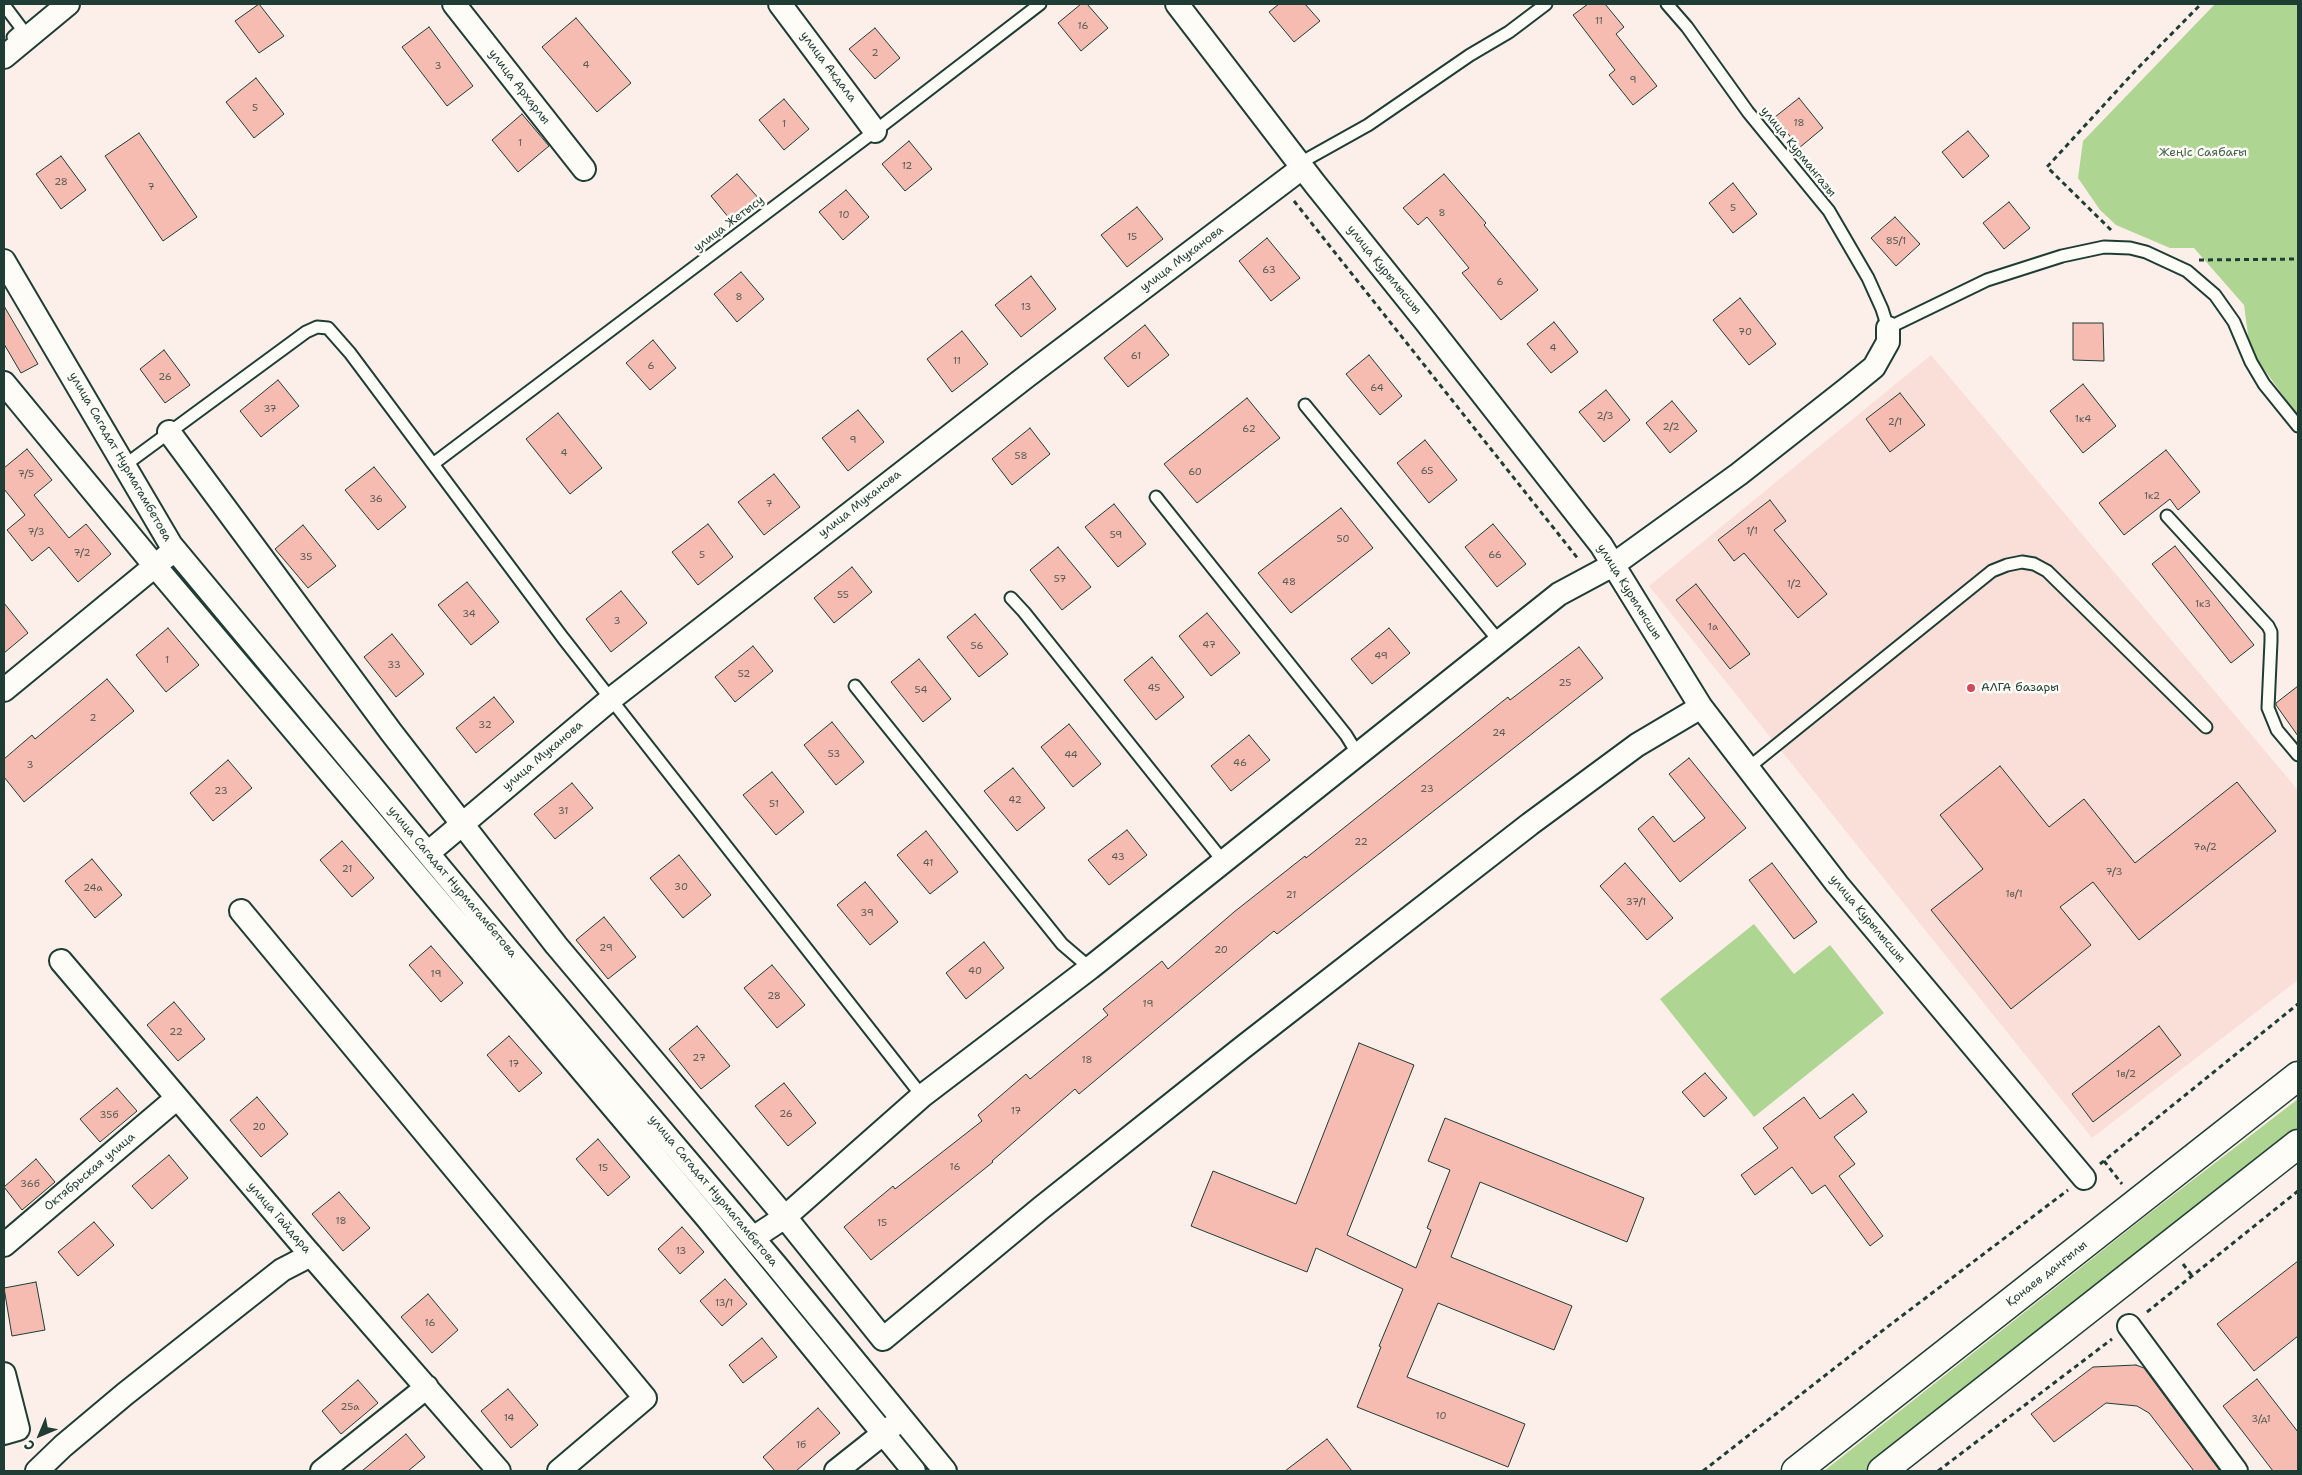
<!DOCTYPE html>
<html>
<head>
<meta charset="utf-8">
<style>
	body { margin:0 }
	#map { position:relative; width:2302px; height:1475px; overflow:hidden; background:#fcefe9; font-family:"Shantell Sans",sans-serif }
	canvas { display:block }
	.frame { position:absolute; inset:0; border:5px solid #1f3d34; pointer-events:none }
	.north { position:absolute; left:15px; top:1410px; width:50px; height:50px; -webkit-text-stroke:4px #fdfcf7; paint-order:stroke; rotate:225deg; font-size:14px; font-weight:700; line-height:20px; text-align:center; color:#1f3d34 }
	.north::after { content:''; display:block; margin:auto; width:18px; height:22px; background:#1f3d34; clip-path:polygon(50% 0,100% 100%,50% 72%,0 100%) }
</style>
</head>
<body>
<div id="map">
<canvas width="2302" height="1475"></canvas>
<div class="frame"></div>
<div class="north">С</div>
</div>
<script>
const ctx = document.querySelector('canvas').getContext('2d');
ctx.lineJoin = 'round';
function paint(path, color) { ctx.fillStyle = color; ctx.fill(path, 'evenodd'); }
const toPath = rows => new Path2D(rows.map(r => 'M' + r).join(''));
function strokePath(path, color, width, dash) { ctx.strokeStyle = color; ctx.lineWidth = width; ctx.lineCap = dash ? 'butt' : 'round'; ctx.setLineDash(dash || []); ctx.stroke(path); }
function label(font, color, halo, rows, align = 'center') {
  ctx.font = font + ' "Shantell Sans",sans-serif'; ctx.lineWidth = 5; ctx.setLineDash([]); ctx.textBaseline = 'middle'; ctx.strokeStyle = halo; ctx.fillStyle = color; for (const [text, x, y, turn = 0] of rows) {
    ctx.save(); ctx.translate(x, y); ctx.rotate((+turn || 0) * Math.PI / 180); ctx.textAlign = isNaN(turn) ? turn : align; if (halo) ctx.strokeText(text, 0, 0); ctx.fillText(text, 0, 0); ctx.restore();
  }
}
paint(toPath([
	[1931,355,2298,790,2298,980,2092,1138,1649,586]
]), '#fadfd8');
paint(toPath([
	[2215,4,2298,4,2298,416,2250,350,2244,305,2194,248,2170,248,2116,225,2100,210,2078,178,2083,141],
	[1754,924,1794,974,1830,945,1884,1013,1754,1117,1660,999],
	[2298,1099,2298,1132,2164,1238,1866,1471,1824,1471,2146,1216]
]), '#aed692');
const building = toPath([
	[259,4,284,36,259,53,235,21,259,4],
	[1081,4,1087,4,1108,28,1081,51,1058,23,1081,4],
	[1279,4,1305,4,1320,21,1294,42,1269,12,1279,4],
	[1588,4,1605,4,1624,27,1616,34,1657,86,1633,105,1609,75,1615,70,1573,15,1588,4],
	[576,18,631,83,597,112,542,47,576,18],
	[429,27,473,86,447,106,402,47,429,27],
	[875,28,900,58,875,79,849,49,875,28],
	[256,78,284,114,254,138,226,102,256,78],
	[1799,98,1823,128,1799,148,1775,117,1799,98],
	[784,99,809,129,784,150,759,120,784,99],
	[522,114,549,146,518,172,492,140,522,114],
	[1968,131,1989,156,1963,178,1942,152,1968,131],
	[139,133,197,217,163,241,105,156,139,133],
	[909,141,932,169,905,191,882,164,909,141],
	[61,156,86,190,61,209,36,174,61,156],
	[737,174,761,201,734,224,711,196,737,174],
	[1444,174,1486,223,1484,225,1538,290,1501,320,1462,273,1469,268,1427,217,1418,225,1403,208,1444,174],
	[1733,183,1757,214,1733,233,1709,203,1733,183],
	[846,190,869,217,843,240,819,212,846,190],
	[2009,202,2030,228,2004,249,1983,223,2009,202],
	[1137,207,1163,239,1127,267,1101,235,1137,207],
	[1895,217,1920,244,1896,266,1871,238,1895,217],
	[1267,238,1300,278,1271,301,1239,261,1267,238],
	[741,272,764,299,737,322,714,294,741,272],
	[1031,276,1056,309,1021,337,995,305,1031,276],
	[1740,298,1776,344,1749,365,1713,320,1740,298],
	[4,306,38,364,21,373,4,344,4,306],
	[1554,322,1578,352,1551,373,1527,344,1554,322],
	[2073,323,2103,323,2104,361,2073,360,2073,323],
	[1145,325,1169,355,1128,387,1104,358,1145,325],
	[962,331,988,364,952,392,927,359,962,331],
	[653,340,676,368,650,390,626,363,653,340],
	[164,350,190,385,165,403,140,369,164,350],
	[1369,355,1402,396,1380,415,1346,374,1369,355],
	[278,380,299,406,261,437,240,411,278,380],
	[2083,384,2116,426,2083,453,2050,411,2083,384],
	[1606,390,1630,420,1604,442,1579,412,1606,390],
	[1900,393,1925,425,1890,452,1866,419,1900,393],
	[1247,398,1280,438,1197,503,1164,464,1247,398],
	[1672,401,1697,431,1670,453,1646,423,1672,401],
	[858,410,884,442,848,471,822,438,858,410],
	[558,413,602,468,570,494,526,439,558,413],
	[1030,428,1050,454,1012,485,992,459,1030,428],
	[1425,440,1457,480,1429,503,1397,463,1425,440],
	[27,449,52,480,34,495,69,538,86,524,111,554,78,582,49,547,32,561,7,530,25,515,4,489,4,468,27,449],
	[2166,450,2200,492,2178,510,2170,499,2124,535,2099,503,2166,450],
	[374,467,406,507,378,530,345,490,374,467],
	[774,474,800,507,764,535,738,502,774,474],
	[1770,500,1786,521,1774,530,1827,594,1798,618,1744,553,1734,561,1718,540,1770,500],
	[1114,504,1146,544,1118,567,1085,527,1114,504],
	[1341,508,1373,548,1291,613,1258,573,1341,508],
	[708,524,733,557,698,585,672,552,708,524],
	[1493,524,1526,564,1497,587,1465,547,1493,524],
	[303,525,336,566,308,588,275,549,303,525],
	[2175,546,2254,645,2231,663,2152,564,2175,546],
	[1058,547,1091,587,1062,610,1030,570,1058,547],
	[852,567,872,592,834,623,814,598,852,567],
	[467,582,499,622,471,645,438,605,467,582],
	[1696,584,1750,654,1730,669,1676,600,1696,584],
	[621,591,647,623,611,652,586,619,621,591],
	[4,603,28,633,4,653,4,603],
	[1207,613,1240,653,1211,676,1179,636,1207,613],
	[975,614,1008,654,979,677,947,637,975,614],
	[168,628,199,665,166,692,136,655,168,628],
	[1389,628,1410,653,1372,684,1351,659,1389,628],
	[392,634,424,674,396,697,364,657,392,634],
	[753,646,773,671,735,702,715,677,753,646],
	[1579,647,1603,678,1277,934,1274,931,1079,1094,1075,1089,992,1161,993,1162,871,1260,844,1227,893,1186,895,1189,982,1121,978,1115,1026,1074,1030,1079,1108,1015,1103,1009,1162,961,1168,969,1234,912,1305,856,1306,858,1508,697,1510,700,1579,647],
	[1152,657,1184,697,1156,720,1124,680,1152,657],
	[919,659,951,699,923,722,891,682,919,659],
	[107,679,134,711,24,802,4,777,4,759,32,735,35,739,107,679],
	[2298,686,2298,736,2276,705,2276,703,2298,686],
	[494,697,514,722,476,753,456,728,494,697],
	[832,722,864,762,836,785,804,745,832,722],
	[1069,724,1101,764,1073,787,1041,747,1069,724],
	[1249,735,1270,760,1231,791,1211,766,1249,735],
	[1689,758,1746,828,1680,882,1638,829,1653,816,1674,842,1705,818,1669,774,1689,758],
	[228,760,252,788,213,821,190,793,228,760],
	[2000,766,2049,827,2084,799,2135,863,2237,782,2276,831,2139,940,2093,882,2060,907,2091,945,2011,1009,1931,910,1983,869,1940,815,2000,766],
	[1013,768,1045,808,1017,831,984,791,1013,768],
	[772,772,804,812,776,835,743,795,772,772],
	[572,783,593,808,555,839,534,814,572,783],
	[1127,830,1147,855,1109,885,1088,860,1127,830],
	[926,831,958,872,930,894,897,855,926,831],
	[342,841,374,878,352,897,320,860,342,841],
	[679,855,711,895,683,918,650,878,679,855],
	[92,859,122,895,95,918,65,881,92,859],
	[1625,863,1673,918,1647,940,1600,886,1625,863],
	[1772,863,1817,922,1794,939,1749,880,1772,863],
	[865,882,898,922,870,945,837,905,865,882],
	[604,917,636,957,608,979,576,940,604,917],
	[984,942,1004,968,966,999,946,973,984,942],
	[431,946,463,983,441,1002,409,965,431,946],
	[772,965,805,1005,777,1028,744,988,772,965],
	[174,1002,205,1039,178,1061,147,1025,174,1002],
	[697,1026,730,1066,701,1089,669,1049,697,1026],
	[2159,1026,2181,1055,2093,1122,2072,1094,2159,1026],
	[509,1036,542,1073,519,1092,487,1055,509,1036],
	[1359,1043,1414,1065,1347,1235,1416,1268,1431,1230,1427,1228,1450,1170,1428,1161,1445,1118,1644,1198,1627,1242,1480,1182,1451,1257,1572,1306,1554,1350,1438,1303,1407,1377,1525,1424,1508,1467,1357,1407,1381,1347,1379,1346,1403,1289,1316,1248,1307,1272,1191,1226,1213,1171,1296,1204,1359,1043],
	[1705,1073,1727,1098,1704,1117,1682,1092,1705,1073],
	[784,1083,816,1123,788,1146,755,1106,784,1083],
	[117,1088,137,1111,100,1142,80,1119,117,1088],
	[1853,1094,1867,1112,1834,1137,1855,1164,1839,1176,1883,1236,1870,1246,1825,1185,1812,1194,1792,1167,1755,1195,1741,1175,1778,1148,1763,1128,1804,1097,1820,1119,1853,1094],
	[257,1097,288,1134,261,1157,230,1120,257,1097],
	[598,1139,630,1177,608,1196,576,1159,598,1139],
	[169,1155,188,1178,152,1209,132,1186,169,1155],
	[36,1159,55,1182,22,1210,4,1187,36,1159],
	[339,1192,370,1228,343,1251,312,1214,339,1192],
	[94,1222,114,1245,78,1276,58,1252,94,1222],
	[682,1227,704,1252,680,1274,658,1249,682,1227],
	[2298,1261,2298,1336,2254,1371,2217,1324,2298,1261],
	[725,1279,747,1304,722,1326,700,1301,725,1279],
	[36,1282,45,1330,12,1336,4,1288,36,1282],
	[428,1294,458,1330,432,1353,401,1317,428,1294],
	[762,1338,777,1357,743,1383,729,1365,762,1338],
	[2136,1365,2144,1368,2220,1471,2194,1471,2149,1413,2137,1406,2106,1403,2054,1442,2031,1414,2093,1367,2136,1365],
	[2257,1379,2298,1432,2298,1471,2273,1471,2223,1406,2257,1379],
	[358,1380,378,1403,341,1434,322,1411,358,1380],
	[508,1389,538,1425,511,1448,481,1411,508,1389],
	[818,1408,840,1433,796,1471,775,1471,763,1457,818,1408],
	[406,1434,425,1457,408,1471,362,1471,406,1434],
	[1327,1439,1352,1471,1285,1471,1327,1439]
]);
paint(building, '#f6bbb1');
strokePath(building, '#1f3d34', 1);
const service = toPath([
	[1667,4,1687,27,1748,112,1829,211,1868,278,1882,309,1888,328,1987,280,2062,256,2104,247,2130,248,2146,252,2187,271,2215,295,2234,322,2251,362,2264,384,2298,426],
	[4,5,22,29,13,37],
	[1300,163,1368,125,1470,55,1509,32,1546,4],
	[1305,405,1499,641],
	[433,464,875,131,1040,4],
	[125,465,306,332,317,327,328,328,350,353,563,638,922,1096],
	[1156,497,1346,735,1357,753],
	[2167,516,2268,626,2271,632,2271,641,2268,708,2277,730,2298,755],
	[1011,598,1024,612,1223,861],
	[855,686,1062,944,1090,968],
	[1748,768,1992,571,2007,565,2022,562,2034,564,2047,571,2206,727]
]);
const minor = toPath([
	[454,4,584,169],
	[780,4,875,131],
	[1177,4,1315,184,1426,322,1601,545,1701,707,1837,884,2084,1178],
	[4,57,68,4],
	[4,261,171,545,510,952,775,1264,945,1471],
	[4,383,155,566,707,1218,914,1471],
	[169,432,391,732,556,945,785,1217,883,1339,1041,1208,1242,1048,1530,824,1637,745,1701,707],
	[4,690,167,556],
	[428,853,611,699,1027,376,1302,168],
	[241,911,645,1398,559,1471],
	[61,961,304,1247,499,1471],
	[753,1238,785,1217,922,1096,1090,968,1559,594,1613,565,1739,474,1847,389,1874,367,1888,342,1888,328],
	[4,1245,177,1098],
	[2129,1326,2236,1471],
	[4,1374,18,1429,4,1433],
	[37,1471,63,1446,125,1394,282,1270,311,1255],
	[322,1471,427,1387],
	[836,1471,894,1425]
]);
const secondary = toPath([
	[1796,1471,2298,1076],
	[1882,1471,2298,1144]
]);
strokePath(service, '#1f3d34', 15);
strokePath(minor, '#1f3d34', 26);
strokePath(secondary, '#1f3d34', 31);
strokePath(toPath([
	[1294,201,1579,560],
	[2111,230,2047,167,2135,71,2201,4],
	[2199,260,2298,259],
	[2104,1161,2122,1184],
	[2100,1164,2298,1004],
	[2183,1264,2192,1276],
	[2147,1312,2298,1191],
	[1703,1471,1882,1331,2068,1190],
	[1938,1471,2112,1339]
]), '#1f3d34', 3, [5, 4]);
strokePath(service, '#fdfcf7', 11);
strokePath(minor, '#fdfcf7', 22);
strokePath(secondary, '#fdfcf7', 28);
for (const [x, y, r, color] of [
	[1971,688,5,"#d1495b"]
]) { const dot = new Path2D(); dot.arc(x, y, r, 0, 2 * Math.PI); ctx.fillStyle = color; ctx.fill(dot); strokePath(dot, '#fdfcf7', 2); }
label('10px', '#555c53', null, [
	["11",1599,21],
	["16",1083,26],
	["2",875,53],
	["4",586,65],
	["3",438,66],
	["9",1633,80],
	["5",255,108],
	["18",1799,123],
	["1",784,124],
	["1",520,143],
	["12",907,166],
	["28",61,182],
	["7",151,187],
	["5",1733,208],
	["8",1442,213],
	["10",844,215],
	["15",1132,237],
	["85/1",1896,241],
	["63",1269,270],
	["6",1500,282],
	["8",739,297],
	["13",1026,307],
	["70",1745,332],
	["4",1553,348],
	["61",1136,356],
	["11",957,361],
	["6",651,366],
	["26",165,377],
	["64",1377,388],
	["37",270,409],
	["2/3",1605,416],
	["1к4",2083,419],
	["2/1",1895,422],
	["2/2",1671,427],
	["62",1249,429],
	["9",853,440],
	["4",564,453],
	["58",1021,456],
	["65",1427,471],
	["60",1195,472],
	["7/5",26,474],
	["1к2",2152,496],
	["36",376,499],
	["7",769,504],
	["1/1",1752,531],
	["7/3",36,532],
	["59",1116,535],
	["50",1343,539],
	["7/2",82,553],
	["5",702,555],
	["66",1495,555],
	["35",306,557],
	["57",1060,579],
	["48",1289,582],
	["1/2",1794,584],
	["55",843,595],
	["1к3",2203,604],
	["34",469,614],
	["3",617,621],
	["1а",1713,627],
	["47",1209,645],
	["56",977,646],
	["49",1381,656],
	["1",167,660],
	["33",394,665],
	["52",744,674],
	["25",1565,683],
	["45",1154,688],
	["54",921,690],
	["2",93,718],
	["32",485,725],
	["24",1499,733],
	["53",834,754],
	["44",1071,755],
	["46",1240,763],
	["3",30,765],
	["23",1427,789],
	["23",221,791],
	["42",1015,800],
	["51",774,804],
	["31",563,811],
	["22",1361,842],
	["7а/2",2205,847],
	["43",1118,857],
	["41",928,863],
	["21",347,869],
	["7/3",2114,872],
	["30",681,887],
	["24а",93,888],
	["1в/1",2014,894],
	["21",1291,895],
	["37/1",1636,902],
	["39",867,913],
	["29",606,948],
	["20",1221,950],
	["40",975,971],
	["19",436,974],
	["28",774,996],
	["19",1148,1004],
	["22",176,1032],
	["27",699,1058],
	["18",1087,1060],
	["17",514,1064],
	["1в/2",2126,1074],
	["17",1016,1111],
	["26",786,1114],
	["35б",109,1115],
	["20",259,1127],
	["16",955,1167],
	["15",603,1168],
	["36б",30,1184],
	["18",341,1221],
	["15",882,1223],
	["13",681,1251],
	["13/1",724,1303],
	["16",430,1323],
	["25а",350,1407],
	["10",1441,1416],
	["14",509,1418],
	["3/д1",2261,1419],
	["1б",801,1445]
]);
label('12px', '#1f3d34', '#fdfcf7', [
	["улица Акдала",828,67,53],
	["улица Архарлы",519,87,52],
	["улица Курмангазы",1798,152,51],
	["улица Жетысу",729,224,-37],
	["улица Муканова",1182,259,-37],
	["улица Курылысшы",1384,270,51],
	["улица Сагадат Нурмагамбетова",120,457,60],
	["улица Муканова",860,504,-38],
	["улица Курылысшы",1629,592,58],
	["улица Муканова",543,756,-40],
	["улица Сагадат Нурмагамбетова",452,882,50],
	["улица Курылысшы",1867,919,50],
	["Октябрьская улица",90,1172,-40],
	["улица Сагадат Нурмагамбетова",713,1191,50],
	["улица Гайдара",279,1218,49],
	["Қонаев даңғылы",2047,1274,-38]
]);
label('12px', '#43634c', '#fdfcf7', [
	["Жеңіс Саябағы",2203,153]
]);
label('12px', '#1f3d34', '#fdfcf7', [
	["АЛГА базары",1981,688]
], 'left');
</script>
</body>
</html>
